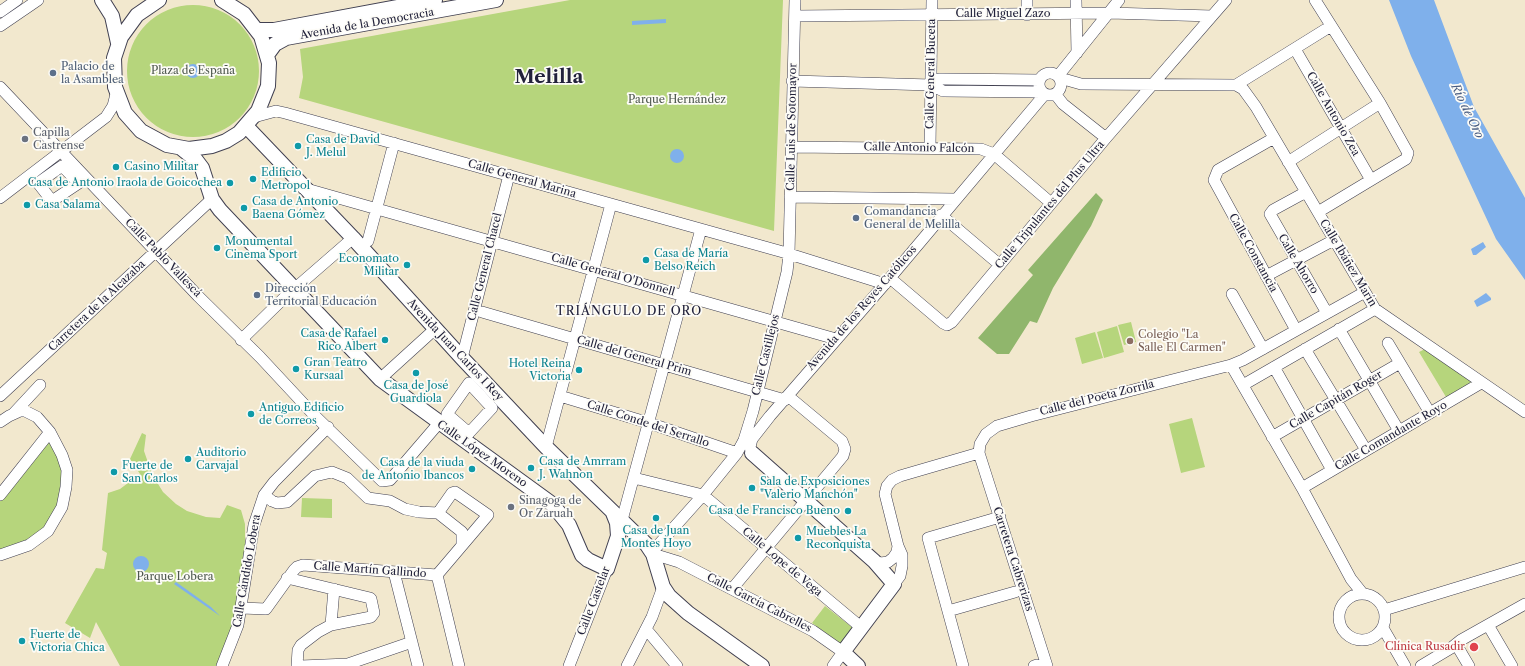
<!DOCTYPE html>
<html>
<head>
<meta charset="utf-8">
<style>
	body { margin:0 }
	canvas { display:block; background:#f2e8ce }
</style>
</head>
<body>
<canvas width="1525" height="666"></canvas>
<script>
const ctx = document.querySelector('canvas').getContext('2d');
ctx.lineJoin = 'round';
function paint(path, color) { ctx.fillStyle = color; ctx.fill(path, 'evenodd'); }
const toPath = rows => new Path2D(rows.map(r => 'M' + r).join(''));
function strokePath(path, color, width, dash) { ctx.strokeStyle = color; ctx.lineWidth = width; ctx.lineCap = dash ? 'butt' : 'round'; ctx.setLineDash(dash || []); ctx.stroke(path); }
function label(font, color, halo, rows, align = 'center') {
  ctx.font = font + ' "Libre Caslon Text",serif'; ctx.lineWidth = 3.5; ctx.setLineDash([]); ctx.textBaseline = 'middle'; ctx.strokeStyle = halo; ctx.fillStyle = color; for (const [text, x, y, turn = 0] of rows) {
    ctx.save(); ctx.translate(x, y); ctx.rotate((+turn || 0) * Math.PI / 180); ctx.textAlign = isNaN(turn) ? turn : align; if (halo) ctx.strokeText(text, 0, 0); ctx.fillText(text, 0, 0); ctx.restore();
  }
}
paint(toPath([
	[570,0,783,0,774,231,299,98,303,77,300,49],
	'127 71a66 66 0 1 1 132 0a66 66 0 1 1-132 0Z',
	[1131,322,1136,342,1124,345,1118,325],
	[1117,326,1124,352,1104,358,1097,332],
	[1095,332,1103,358,1082,364,1075,338],
	[1425,349,1472,382,1446,397,1419,352],
	[1192,418,1205,467,1181,473,1169,424],
	[50,432,66,479,48,531,0,555,0,495],
	[142,433,146,435,144,451,152,474,163,492,176,504,187,511,206,517,220,518,227,505,241,510,245,524,245,552,232,626,217,666,120,666,96,622,90,638,65,623,96,568,104,569,107,553,102,550,108,493,120,489,140,474,130,459],
	[302,498,332,499,332,518,301,517],
	[825,606,853,628,841,644,812,623]
]), '#b6d57c');
paint(toPath([
	[1096,193,1103,200,1091,226,1053,288,1037,323,1030,321,1009,354,997,354,978,338,1033,275,1028,270]
]), '#90b66c');
paint(toPath([
	[1389,0,1434,0,1474,107,1525,198,1525,280,1496,239,1411,56],
	[666,19,666,23,632,25,632,21],
	'186 71a7 7 0 1 1 14 0a7 7 0 1 1-14 0Z',
	'670 156a7 7 0 1 1 14 0a7 7 0 1 1-14 0Z',
	[1483,242,1486,247,1476,255,1473,255,1471,249],
	[1486,293,1491,298,1491,300,1477,307,1474,301],
	'133 564a8 8 0 1 1 16 0a8 8 0 1 1-16 0Z',
	[176,582,211,607,220,616,174,584]
]), '#7fb0eb');
const minor = toPath([
	[1076,0,1077,53],
	[1315,0,1380,103,1408,153,1406,159,1318,212],
	[0,12,17,0],
	[1027,15,1027,0],
	[795,16,1110,13,1212,16],
	[0,26,38,0],
	[1295,49,1371,180],
	'1039 84a11 11 0 1 1 22 0a11 11 0 1 1-22 0Z',
	[1058,76,1119,0],
	[1060,78,1081,84,1236,85],
	[792,81,931,85,943,91,1042,92],
	[931,85,939,79,943,79,1040,80],
	[1236,85,1243,89,1256,107,1375,309,1525,412],
	[1236,85,1331,26],
	[0,87,198,296,260,357,314,415,382,481,390,480,439,423],
	[1056,95,1063,104,1106,138],
	[254,117,276,111,285,113,783,252,885,284],
	[1274,138,1218,170,1214,180,1296,330],
	[791,147,981,149,994,154,1051,203],
	[930,148,932,0],
	[1288,162,1380,103],
	[62,166,79,183,52,201,38,183,62,166],
	[303,188,836,339],
	[1306,192,1273,210,1270,214,1327,313],
	[790,197,955,199],
	[0,198,106,117,113,106,116,94],
	[941,215,1000,265],
	[368,241,394,143],
	[1266,276,1334,240],
	[890,278,943,323,947,325,952,322,1106,138,1226,0],
	[1232,294,1263,349],
	[482,312,785,400],
	[1339,329,1399,431],
	[241,340,284,298,353,238],
	[1388,343,1430,413],
	[1305,349,1366,450],
	[462,358,509,175],
	[1231,365,1302,488,1351,579,1363,594],
	[1274,367,1332,470],
	[380,379,435,329],
	[469,383,492,408,469,433,447,414,469,383],
	[1243,385,1375,309],
	[0,396,212,199],
	[560,396,649,423,737,453],
	[14,413,40,385],
	[0,422,9,416,20,411,25,411,37,417,50,432,62,455,67,470,66,487,62,507,48,531,29,545,0,555],
	[1272,437,1400,363],
	[546,447,611,204],
	[752,453,750,447,752,439,770,416,890,278,1045,94],
	[634,478,703,495,862,628],
	[1302,488,1481,383],
	[0,495,50,432],
	[264,495,272,501,277,503,287,502,315,476,332,472,347,478,368,498,390,501,405,509,419,512,438,513,462,532,462,545],
	[622,520,701,229],
	[652,552,703,495,737,453,744,440,753,411,787,272,789,254,795,0],
	[653,554,679,562,813,631,843,652,833,666],
	[874,561,881,563,888,562,893,558,897,552,898,546],
	[394,572,418,666],
	[437,575,488,515,455,492,452,493,438,513],
	[437,575,459,666],
	[287,578,370,598,371,599,374,613,371,617,331,625,318,632,301,645,298,650,297,666],
	[894,584,900,576,902,566,902,555,898,546,885,494,887,486,892,480,900,476,979,453],
	[732,589,843,456,845,449,842,441,788,396],
	'1339 617a23 23 0 1 1 46 0a23 23 0 1 1-46 0Z',
	[242,608,266,609,294,570,297,567,303,565,437,575],
	[1384,610,1525,567],
	[948,611,1015,592],
	[331,625,334,589],
	[1488,625,1512,666],
	[1383,628,1405,666],
	[646,629,677,666],
	[1456,644,1469,666],
	[222,666,238,625,254,525,264,495,274,482,328,427],
	[301,666,348,664,412,642],
	[569,666,607,569],
	[627,666,652,617,663,587],
	[963,666,928,538,1000,517],
	[1034,666,1037,665],
	[1047,666,979,453,980,444,986,434,997,426,1031,416,1231,365,1243,360,1365,292],
	[1421,666,1451,648,1461,640,1525,604]
]);
const major = toPath([
	[102,0,112,16,118,43],
	[159,0,137,15,121,37,114,58,115,87,125,113,141,131,167,145,189,149,212,146,226,141,239,133,258,111,268,86,269,63,261,36,244,14,222,0],
	[257,30,274,30,435,0],
	[267,55,275,44,286,38,496,0],
	[246,126,353,238,462,358,546,447,647,545,653,554,663,587,669,596,688,613,762,666],
	[181,148,196,160,202,168,212,199,220,210,380,379,552,504,569,525,582,555,588,560,607,569,618,536,617,523,613,513],
	[752,453,874,561,894,584,843,652,858,666]
]);
strokePath(minor, '#414051', 12);
strokePath(major, '#414051', 16);
strokePath(minor, '#fff', 11);
strokePath(major, '#fff', 14);
for (const [x, y, r, color] of [
	[53,73,4,"#5c6f8a"],
	[25,139,4,"#6b7280"],
	[298,146,4,"#0f9aa8"],
	[116,167,4,"#0f9aa8"],
	[253,179,4,"#0f9aa8"],
	[230,183,4,"#0f9aa8"],
	[27,205,4,"#0f9aa8"],
	[244,208,4,"#0f9aa8"],
	[856,218,4,"#5c6f8a"],
	[217,248,4,"#0f9aa8"],
	[646,260,4,"#0f9aa8"],
	[407,265,4,"#0f9aa8"],
	[257,295,4,"#5c6f8a"],
	[385,340,4,"#0f9aa8"],
	[1130,341,4,"#8d6e63"],
	[296,369,4,"#0f9aa8"],
	[579,370,4,"#0f9aa8"],
	[416,373,4,"#0f9aa8"],
	[251,414,4,"#0f9aa8"],
	[188,459,4,"#0f9aa8"],
	[531,468,4,"#0f9aa8"],
	[472,469,4,"#0f9aa8"],
	[114,472,4,"#0f9aa8"],
	[752,488,4,"#0f9aa8"],
	[511,507,4,"#6b7280"],
	[848,511,4,"#0f9aa8"],
	[656,518,4,"#0f9aa8"],
	[798,538,4,"#0f9aa8"],
	[22,641,4,"#0f9aa8"],
	[1474,647,5,"#e0444e"]
]) { const dot = new Path2D(); dot.arc(x, y, r, 0, 2 * Math.PI); ctx.fillStyle = color; ctx.fill(dot); strokePath(dot, '#fdfcf7', 1.5); }
label('11px', '#22223b', '#fdfcf7', [
	["Calle Miguel Zazo",1003,14],
	["Avenida de la Democracia",367,24,-10],
	["Calle General Buceta",931,74,-89],
	["Calle Antonio Zea",1333,114,60],
	["Calle Luis de Sotomayor",792,127,-89],
	["Calle Antonio Falcón",919,148,1],
	["Calle General Marina",522,179,16],
	["Calle Tripulantes del Plus Ultra",1050,205,-50],
	["Calle Constancia",1253,253,61],
	["Calle Pablo Vallescá",163,258,46],
	["Calle Ibáñez Marín",1348,263,59],
	["Calle Ahorro",1298,264,59],
	["Calle General Chacel",485,267,-76],
	["Calle General O'Donnell",613,275,16],
	["Carretera de la Alcazaba",97,306,-43],
	["Avenida de los Reyes Católicos",862,308,-49],
	["Avenida Juan Carlos I Rey",455,350,47],
	["Calle Castillejos",766,355,-76],
	["Calle del General Prim",634,356,16],
	["Calle del Poeta Zorrila",1097,398,-14],
	["Calle Capitán Roger",1336,400,-30],
	["Calle Conde del Serrallo",648,424,18],
	["Calle Comandante Royo",1391,436,-30],
	["Calle López Moreno",482,454,35],
	["Carretera Cabrerizas",1013,559,72],
	["Calle Lope de Vega",782,562,40],
	["Calle Martín Gallindo",370,570,4],
	["Calle Cándido Lobera",247,571,-80],
	["Calle Castelar",594,601,-69],
	["Calle García Cabrelles",759,603,27]
]);
label('11px', '#4e5e75', '#fdfcf7', [
	["Palacio de",61,67],
	["la Asamblea",61,80],
	["Comandancia",864,212],
	["General de Melilla",864,225],
	["Dirección",265,289],
	["Territorial Educación",265,302]
], 'left');
label('11px', '#4e584e', '#fdfcf7', [
	["Plaza de España",193,71],
	["Parque Hernández",677,100],
	["Parque Lobera",175,577]
]);
label('11px', '#5b616d', '#fdfcf7', [
	["Capilla",33,133],
	["Castrense",33,146],
	["Sinagoga de",519,501],
	["Or Zaruah",519,514]
], 'left');
label('11px', '#0d838f', '#fdfcf7', [
	["Casa de David",306,140],
	["J. Melul",306,153],
	["Casino Militar",124,167],
	["Edificio",261,173],
	["Metropol",261,186],
	["Casa de Antonio Iraola de Goicochea",222,183,"right"],
	["Casa de Antonio",252,202],
	["Baena Gómez",252,215],
	["Casa Salama",35,205],
	["Monumental",225,242],
	["Cinema Sport",225,255],
	["Casa de María",654,254],
	["Belso Reich",654,267],
	["Economato",399,259,"right"],
	["Militar",399,272,"right"],
	["Casa de Rafael",377,334,"right"],
	["Rico Albert",377,347,"right"],
	["Gran Teatro",304,363],
	["Kursaal",304,376],
	["Hotel Reina",571,364,"right"],
	["Victoria",571,377,"right"],
	["Casa de José",416,386,"center"],
	["Guardiola",416,399,"center"],
	["Antiguo Edificio",259,408],
	["de Correos",259,421],
	["Auditorio",196,453],
	["Carvajal",196,466],
	["Casa de Amrram",539,462],
	["J. Wahnon",539,475],
	["Casa de la viuda",464,463,"right"],
	["de Antonio Ibancos",464,476,"right"],
	["Fuerte de",122,466],
	["San Carlos",122,479],
	["Sala de Exposiciones",760,482],
	["\"Valerio Manchón\"",760,495],
	["Casa de Francisco Bueno",840,511,"right"],
	["Casa de Juan",656,531,"center"],
	["Montes Hoyo",656,544,"center"],
	["Muebles La",806,532],
	["Reconquista",806,545],
	["Fuerte de",30,635],
	["Victoria Chica",30,648]
], 'left');
label('11px', '#785e54', '#fdfcf7', [
	["Colegio \"La",1138,335],
	["Salle El Carmen\"",1138,348]
], 'left');
label('11px', '#be3a42', '#fdfcf7', [
	["Clínica Rusadir",1465,647]
], 'right');
label('italic 12px', '#475b81', '#fdfcf7', [
	["Río de Oro",1467,111,64]
]);
ctx.letterSpacing = '1px';
label('12px', '#22223b', '#fdfcf7', [
	["TRIÁNGULO DE ORO",629,312]
]);
ctx.letterSpacing = '0px';
label('bold 19px', '#22223b', '#fdfcf7', [
	["Melilla",549,78]
]);
</script>
</body>
</html>
